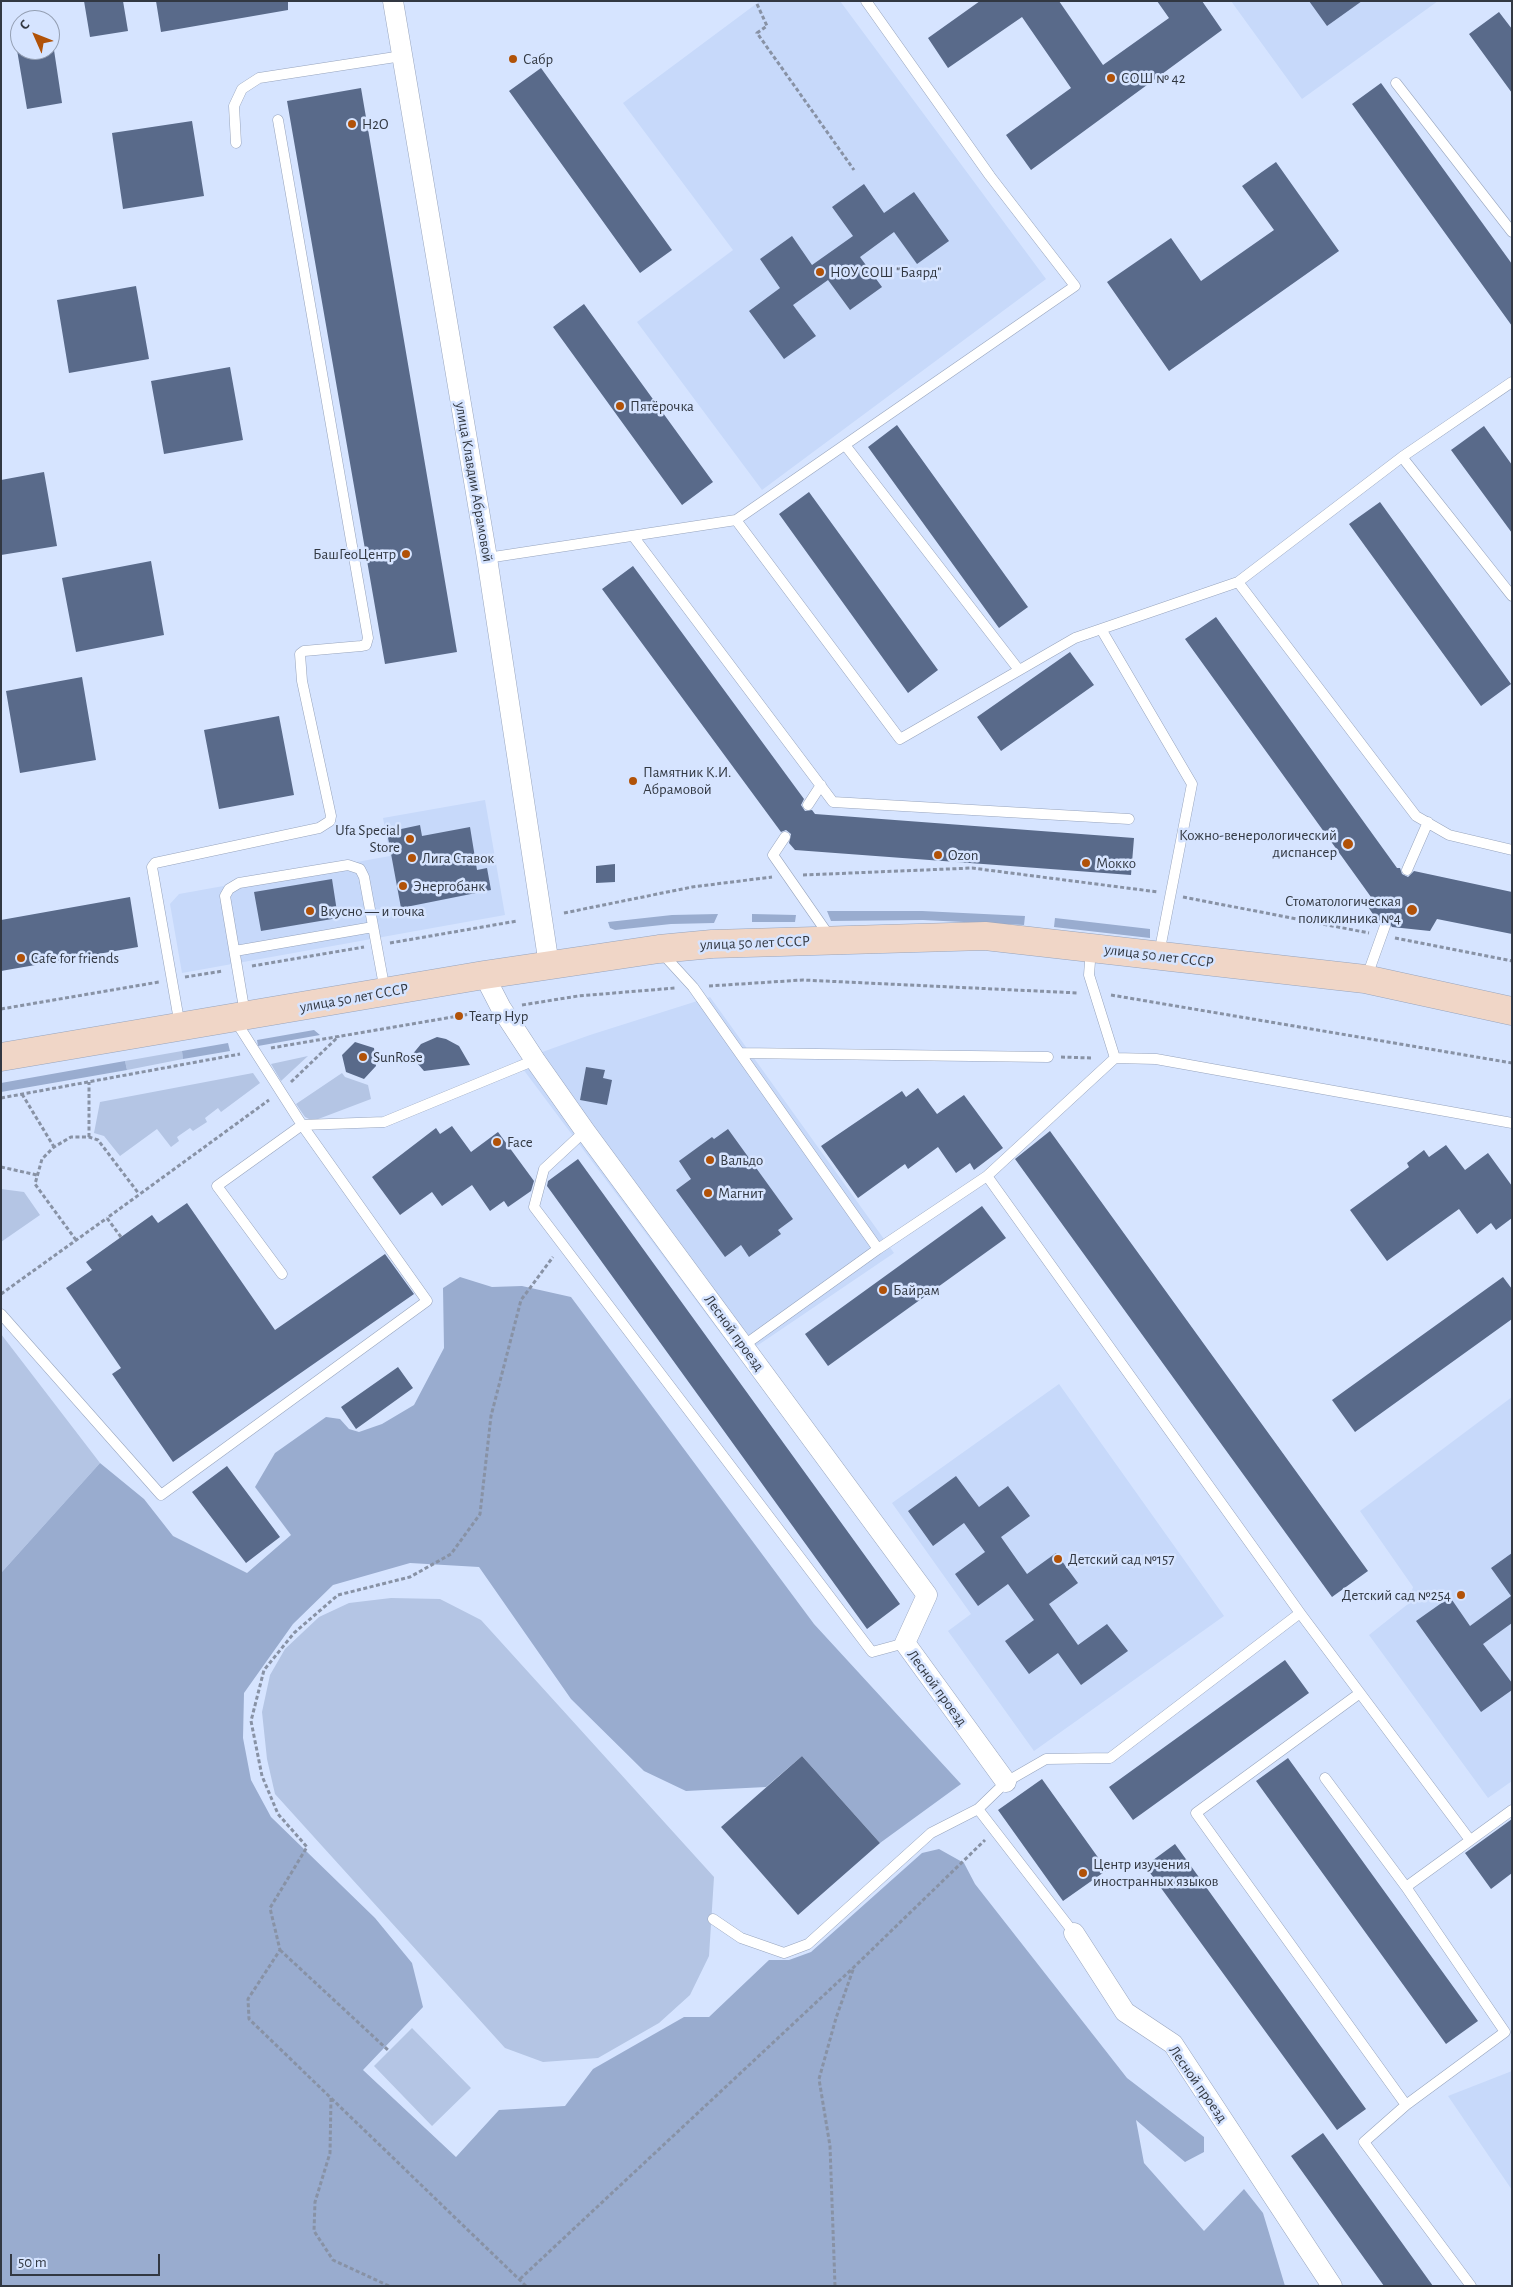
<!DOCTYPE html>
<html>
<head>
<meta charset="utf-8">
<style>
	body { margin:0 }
	#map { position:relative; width:1513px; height:2287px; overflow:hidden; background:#d6e4ff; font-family:"Alegreya Sans",sans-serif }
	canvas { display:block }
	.frame { position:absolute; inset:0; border:2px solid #323842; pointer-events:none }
	.north { position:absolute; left:10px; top:10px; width:50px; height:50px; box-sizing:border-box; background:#d6e4ff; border:1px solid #949fb3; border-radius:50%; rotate:314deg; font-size:14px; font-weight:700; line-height:20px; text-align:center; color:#323842 }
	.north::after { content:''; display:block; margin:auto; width:18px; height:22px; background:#b15208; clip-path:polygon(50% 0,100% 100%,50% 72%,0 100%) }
	.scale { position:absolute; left:10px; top:2254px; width:150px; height:22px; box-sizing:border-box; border:2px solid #323842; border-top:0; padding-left:6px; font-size:15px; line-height:18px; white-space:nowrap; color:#323842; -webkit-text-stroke:4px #d6e4ff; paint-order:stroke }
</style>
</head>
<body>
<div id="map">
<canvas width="1513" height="2287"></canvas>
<div class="frame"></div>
<div class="north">С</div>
<div class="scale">50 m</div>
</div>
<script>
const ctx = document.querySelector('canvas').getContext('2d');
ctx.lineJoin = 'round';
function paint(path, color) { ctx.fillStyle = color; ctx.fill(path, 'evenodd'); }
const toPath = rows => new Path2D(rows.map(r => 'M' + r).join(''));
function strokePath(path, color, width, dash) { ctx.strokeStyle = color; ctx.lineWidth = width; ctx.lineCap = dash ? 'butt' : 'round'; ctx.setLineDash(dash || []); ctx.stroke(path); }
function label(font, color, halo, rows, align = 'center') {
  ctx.font = font + ' "Alegreya Sans",sans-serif'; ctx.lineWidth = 5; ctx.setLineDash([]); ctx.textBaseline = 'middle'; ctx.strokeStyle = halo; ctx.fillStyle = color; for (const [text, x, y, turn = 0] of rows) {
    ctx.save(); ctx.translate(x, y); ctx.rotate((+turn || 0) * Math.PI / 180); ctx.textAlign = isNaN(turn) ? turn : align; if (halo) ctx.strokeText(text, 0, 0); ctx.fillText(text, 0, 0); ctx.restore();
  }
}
paint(toPath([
	[760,1,840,1,1046,279,762,490,637,322,733,250,623,103],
	[1231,1,1438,1,1302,99],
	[485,800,505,915,182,973,170,904,179,894,390,856,383,818],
	[710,997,894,1253,739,1358,517,1061,590,1035],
	[1059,1384,1224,1616,1034,1751,948,1631,971,1614,892,1503],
	[1512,1397,1512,1781,1488,1798,1369,1635,1408,1604,1413,1587,1360,1511],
	[1512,2071,1512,2190,1448,2096]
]), '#c7d9fa');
paint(toPath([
	[182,1051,183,1059,127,1070,125,1061],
	[308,1056,281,1081,271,1064],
	[253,1073,260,1083,221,1112,218,1108,205,1118,207,1122,193,1131,190,1128,177,1137,179,1141,171,1147,157,1129,120,1156,104,1136,94,1133,100,1102],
	[342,1073,345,1077,368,1085,371,1099,313,1121,305,1117,296,1104],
	[1,1189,24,1192,40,1215,1,1242],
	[1,1334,100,1463,1,1573],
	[391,1598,440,1599,481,1620,714,1877,709,1956,690,1995,659,2023,598,2058,543,2062,505,2048,275,1794,267,1759,262,1712,270,1675,285,1649,319,1617,349,1603],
	[412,2028,471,2088,432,2126,374,2066]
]), '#b4c5e4');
paint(toPath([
	[827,911,922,911,1025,916,1024,925,923,920,831,921],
	[718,914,714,923,671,924,615,930,610,928,608,922,672,915],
	[752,914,796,915,795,922,752,922],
	[1055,918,1150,929,1150,938,1054,927],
	[314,1030,320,1035,258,1046,257,1040],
	[228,1043,230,1051,183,1059,182,1051],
	[125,1061,127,1070,1,1092,1,1083],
	[460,1277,492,1287,522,1286,571,1297,814,1624,961,1784,880,1843,802,1756,766,1787,686,1791,644,1771,571,1699,479,1567,410,1563,333,1585,293,1624,244,1693,243,1738,251,1780,271,1817,375,1918,412,1963,423,2007,363,2070,456,2157,499,2110,565,2106,593,2069,684,2017,709,2017,769,1960,789,1960,811,1952,922,1853,939,1849,964,1863,975,1884,1127,2078,1204,2137,1204,2152,1185,2162,1136,2120,1144,2163,1204,2231,1244,2189,1263,2213,1285,2286,1,2286,1,1573,100,1463,144,1499,173,1536,247,1573,291,1535,255,1487,275,1453,326,1417,340,1419,349,1429,359,1432,382,1424,414,1405,444,1348,443,1288]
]), '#99accf');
paint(toPath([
	[84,1,123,1,128,31,90,37],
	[156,1,288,1,288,10,161,32],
	[980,1,1059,1,1103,65,1169,18,1157,1,1202,1,1222,30,1031,170,1006,135,1071,88,1022,17,948,68,928,38],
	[1309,1,1362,1,1327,26],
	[1499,12,1512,29,1512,93,1469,34],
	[17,50,54,50,62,103,27,109],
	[541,68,672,250,640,273,509,91],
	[1381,83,1512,264,1512,326,1352,104],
	[361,88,457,652,385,664,287,101],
	[192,121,204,196,123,209,112,133],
	[1276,162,1339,251,1169,371,1107,282,1171,238,1201,281,1274,230,1242,186],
	[864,184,884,213,914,192,949,241,917,264,894,232,860,257,882,287,850,310,828,280,793,305,816,336,784,359,749,311,780,288,760,259,792,236,812,265,853,236,832,207],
	[136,286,149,359,69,373,57,300],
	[584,304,713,482,682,505,553,327],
	[230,367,243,440,164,454,151,381],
	[897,425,1028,607,999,628,868,447],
	[1484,426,1512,465,1512,533,1451,450],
	[44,472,57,546,1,555,1,480],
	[809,492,938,670,908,693,779,514],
	[1380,502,1511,684,1481,706,1349,524],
	[151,561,164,635,76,652,62,578],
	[633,566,804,799,801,805,805,811,812,810,815,814,1134,838,1131,875,795,850,789,843,791,834,786,830,781,832,602,589],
	[1216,617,1397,868,1400,868,1402,874,1408,877,1414,871,1512,892,1512,934,1437,919,1430,931,1392,927,1387,919,1379,923,1364,901,1371,897,1185,639],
	[1070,652,1094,685,1001,751,977,717],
	[82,677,96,760,20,773,6,691],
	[279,716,294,795,219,809,204,730],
	[420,825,422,836,470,827,477,870,487,868,491,890,401,908,387,832],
	[615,864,615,882,596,883,596,866],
	[332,879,338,918,261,931,254,892],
	[130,897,138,947,1,971,1,920],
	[437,1037,446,1039,459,1046,470,1065,424,1071,411,1056,421,1044],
	[355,1042,374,1048,376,1066,364,1079,346,1072,342,1055],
	[586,1067,605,1070,603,1078,612,1080,607,1105,580,1100],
	[918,1088,937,1114,964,1095,1003,1148,974,1170,970,1163,956,1173,938,1147,908,1169,905,1164,858,1198,821,1146,902,1091,906,1097],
	[452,1126,471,1152,498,1132,534,1181,531,1191,508,1207,504,1201,490,1211,472,1185,442,1206,432,1192,400,1215,372,1177,436,1128,440,1134],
	[728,1129,793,1219,778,1230,781,1234,749,1257,741,1245,725,1257,676,1190,691,1179,679,1161,712,1137,714,1139],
	[1050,1131,1368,1571,1332,1597,1015,1159],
	[1446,1145,1465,1170,1488,1153,1512,1186,1512,1218,1496,1230,1491,1223,1477,1234,1459,1209,1387,1261,1350,1210,1409,1167,1407,1163,1424,1150,1429,1157],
	[578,1159,900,1604,867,1629,547,1186,548,1181],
	[187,1203,275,1330,385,1254,414,1294,173,1462,112,1374,121,1368,66,1288,92,1270,86,1262,152,1215,158,1223],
	[982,1206,1006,1238,828,1366,805,1334],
	[1503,1277,1512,1289,1512,1319,1355,1432,1332,1400],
	[398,1367,413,1388,356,1429,341,1407],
	[227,1466,280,1537,246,1563,192,1492],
	[956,1476,979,1507,1008,1486,1030,1516,1001,1537,1027,1574,1056,1553,1078,1583,1049,1604,1078,1645,1107,1624,1128,1651,1081,1685,1058,1653,1029,1674,1005,1641,1034,1620,1008,1584,978,1606,955,1574,985,1552,964,1523,933,1546,908,1511],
	[1512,1553,1512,1623,1483,1644,1512,1683,1512,1690,1481,1712,1416,1621,1450,1597,1470,1626,1511,1596,1491,1568],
	[1285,1660,1309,1693,1133,1820,1109,1787],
	[802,1756,880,1843,798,1915,721,1827],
	[1288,1758,1478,2021,1446,2044,1256,1781],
	[1042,1779,1107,1870,1063,1901,998,1810],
	[1512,1819,1512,1873,1491,1889,1465,1853],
	[1175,1844,1366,2109,1337,2130,1145,1866],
	[1323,2133,1433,2286,1384,2286,1291,2156]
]), '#596a8a');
const service = toPath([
	[1396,83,1512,232],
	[236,143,234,106,242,89,259,78,402,56],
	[845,445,1019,670],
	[1402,457,1512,382],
	[736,520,1075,286,990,176,866,1],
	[633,536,833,802,1129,819],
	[487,558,736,520,900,739,1075,638,1238,582,1402,457,1512,596],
	[1238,582,1416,816,1449,835,1512,850],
	[1101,629,1192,784,1159,954],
	[808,805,821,785],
	[785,837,773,855,830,937],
	[1407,870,1428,822],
	[1091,948,1089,975,1115,1058],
	[235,951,373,927],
	[661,952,693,987,878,1249,743,1346],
	[1366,979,1385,926],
	[245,1014,225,896,229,889,239,883,348,865,360,869,364,877,385,991],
	[180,1026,152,867,155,863,319,828,330,821,331,816,302,681,300,654,304,651,361,646,366,645,368,638,278,120],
	[740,1053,1048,1057],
	[585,1131,544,1169,534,1207,872,1652,905,1643],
	[878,1249,987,1176],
	[282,1274,217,1186,302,1125,384,1122,535,1060],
	[1,1314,161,1495,427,1301,302,1125,235,1020],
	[1300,1613,1470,1840],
	[1360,1693,1196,1813,1406,2105,1364,2142,1471,2286],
	[1325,1778,1406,1887,1505,2032,1406,2105],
	[978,1809,1074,1933],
	[1406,1887,1512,1810],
	[713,1919,741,1938,784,1953,808,1944,931,1833,978,1809,1006,1782,1046,1759,1110,1758,1300,1613,987,1176,1115,1058,1156,1059,1512,1123]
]);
const minor = toPath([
	[393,1,487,558,549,965],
	[484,975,501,1008,535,1060,585,1131,927,1595,905,1643,1006,1782],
	[1074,1933,1125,2012,1173,2044,1332,2286]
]);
const secondary = toPath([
	[1,1057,484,975,659,949,712,944,985,936,1365,979,1512,1011]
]);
strokePath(service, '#97a4bd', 11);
strokePath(minor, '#97a4bd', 21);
strokePath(secondary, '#97a4bd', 29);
strokePath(toPath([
	[757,4,767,26,757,33,854,170],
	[803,875,972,868,1158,892],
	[1183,897,1369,933],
	[564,913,692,887,772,877],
	[1395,938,1512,961],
	[390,943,517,921],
	[252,966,364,947],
	[185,977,223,971],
	[709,986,803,980,1079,993],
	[1111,995,1512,1063],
	[522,1005,578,996,675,988],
	[1,1009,159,982],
	[271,1048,482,1012],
	[1061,1057,1092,1058],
	[291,1082,339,1036],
	[22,1094,54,1147],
	[1,1098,240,1054],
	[89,1137,89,1082],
	[1,1167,37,1175],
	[121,1237,107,1218,269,1100],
	[76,1240,35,1184,42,1159,54,1147,71,1137,89,1137,98,1140,139,1194],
	[1,1294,107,1218],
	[280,1950,389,2051],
	[331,2098,330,2153,315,2202,314,2231,333,2260,389,2286],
	[520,2279,854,1967,985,1840],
	[526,2286,249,2019,248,1999,280,1950,270,1908,307,1847,278,1814,262,1776,251,1721,264,1670,294,1633,338,1595,410,1577,451,1554,480,1514,491,1416,521,1300,553,1257],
	[835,2286,830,2146,819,2079,836,2018,854,1967]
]), '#8892a5', 3, [4, 2.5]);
strokePath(service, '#fff', 10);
strokePath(minor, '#fff', 20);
strokePath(secondary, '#f0d6c7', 28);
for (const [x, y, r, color] of [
	[513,59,5,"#b15208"],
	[1111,78,5,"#b15208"],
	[352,124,5,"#b15208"],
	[820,272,5,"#b15208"],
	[620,406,5,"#b15208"],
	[406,554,5,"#b15208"],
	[633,781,5,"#b15208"],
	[410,839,5,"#b15208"],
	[1348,844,6,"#b15208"],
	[938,855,5,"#b15208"],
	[412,858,5,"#b15208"],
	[1086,863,5,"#b15208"],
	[403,886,5,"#b15208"],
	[1412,910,6,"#b15208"],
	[310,911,5,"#b15208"],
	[21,958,5,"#b15208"],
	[459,1016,5,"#b15208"],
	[363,1057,5,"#b15208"],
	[497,1142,5,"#b15208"],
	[710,1160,5,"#b15208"],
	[708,1193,5,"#b15208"],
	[883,1290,5,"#b15208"],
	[1058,1559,5,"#b15208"],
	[1461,1595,5,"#b15208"],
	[1083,1873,5,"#b15208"]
]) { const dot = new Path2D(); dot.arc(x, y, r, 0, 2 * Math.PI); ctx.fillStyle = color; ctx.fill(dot); strokePath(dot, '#d6e4ff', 2); }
label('15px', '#323842', '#d6e4ff', [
	["Сабр",523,59],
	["СОШ № 42",1121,78],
	["H2O",362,124],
	["НОУ СОШ \"Баярд\"",830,272],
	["Пятёрочка",630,406],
	["БашГеоЦентр",396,554,"right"],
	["Памятник К.И.",643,772],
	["Абрамовой",643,789],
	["Ufa Special",400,830,"right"],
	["Store",400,847,"right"],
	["Кожно-венерологический",1337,835,"right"],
	["диспансер",1337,852,"right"],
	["Ozon",948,855],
	["Лига Ставок",422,858],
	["Мокко",1096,863],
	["Энергобанк",413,886],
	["Стоматологическая",1401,901,"right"],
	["поликлиника №4",1401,918,"right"],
	["Вкусно — и точка",320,911],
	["Cafe for friends",31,958],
	["Театр Нур",469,1016],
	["SunRose",373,1057],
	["Face",507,1142],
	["Вальдо",720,1160],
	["Магнит",718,1193],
	["Байрам",893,1290],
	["Детский сад №157",1068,1559],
	["Детский сад №254",1451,1595,"right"],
	["Центр изучения",1093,1864],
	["иностранных языков",1093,1881]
], 'left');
label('15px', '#323842', '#d6e4ff', [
	["улица Клавдии Абрамовой",474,482,80],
	["улица 50 лет СССР",755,943,-2],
	["улица 50 лет СССР",1159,956,7],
	["улица 50 лет СССР",354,998,-10],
	["Лесной проезд",734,1333,54],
	["Лесной проезд",937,1688,54],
	["Лесной проезд",1198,2084,55]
]);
</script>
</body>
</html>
